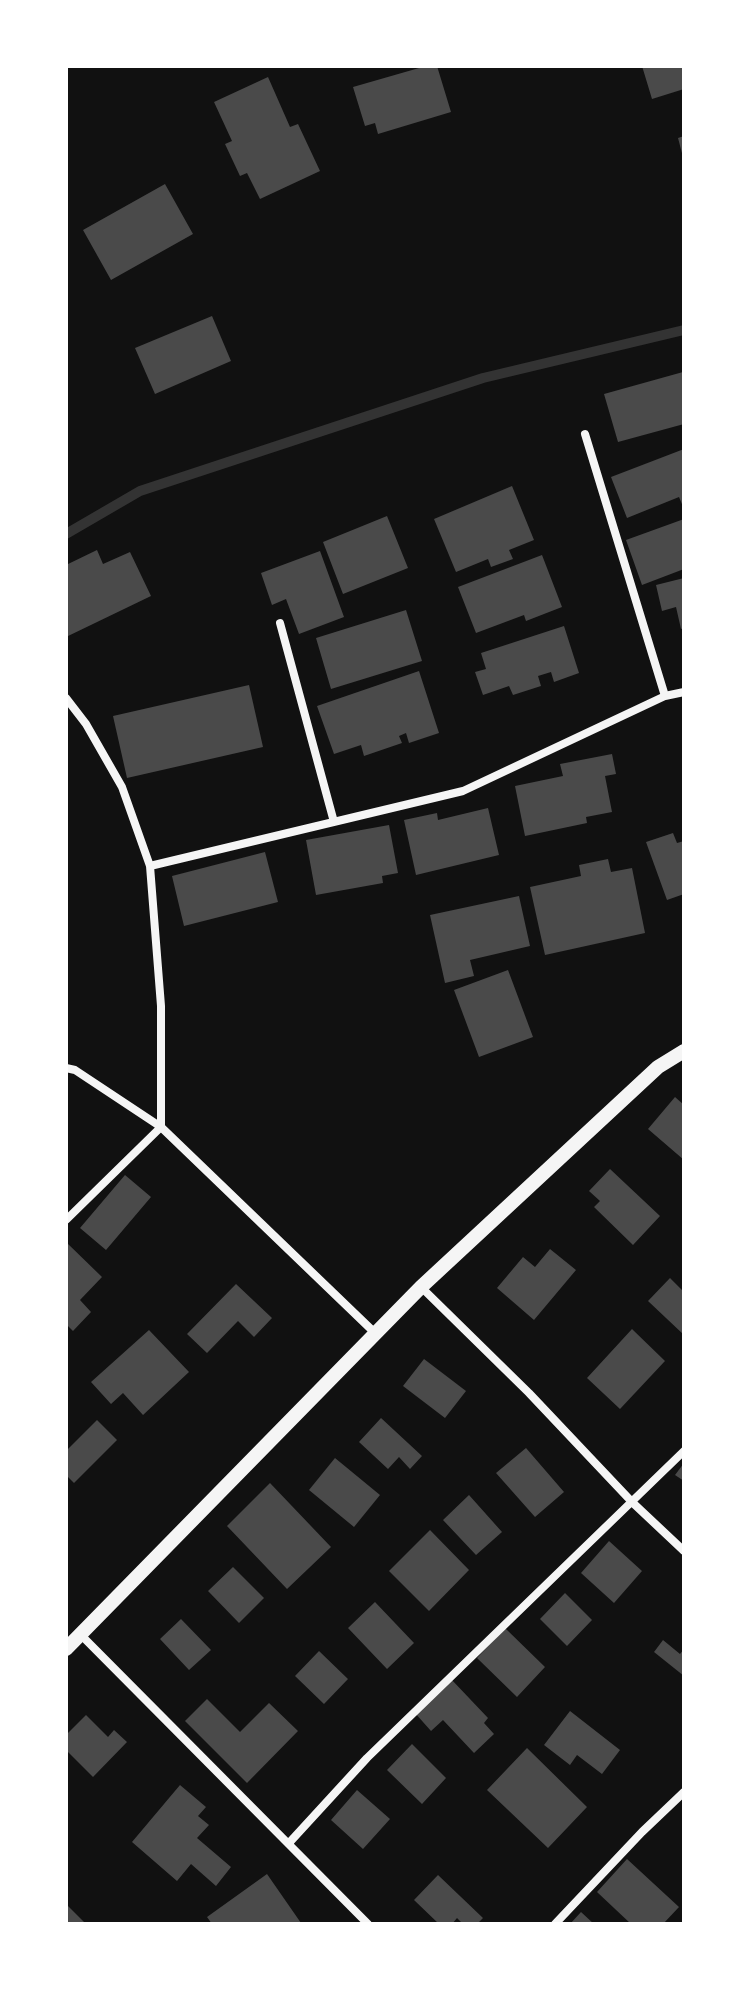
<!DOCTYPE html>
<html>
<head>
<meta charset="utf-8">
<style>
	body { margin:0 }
	#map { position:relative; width:750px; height:1990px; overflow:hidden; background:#111; font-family:"Asap Condensed",sans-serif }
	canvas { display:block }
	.frame { position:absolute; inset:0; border:68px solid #fff; pointer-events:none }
</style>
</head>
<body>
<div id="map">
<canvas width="750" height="1990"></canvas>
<div class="frame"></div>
</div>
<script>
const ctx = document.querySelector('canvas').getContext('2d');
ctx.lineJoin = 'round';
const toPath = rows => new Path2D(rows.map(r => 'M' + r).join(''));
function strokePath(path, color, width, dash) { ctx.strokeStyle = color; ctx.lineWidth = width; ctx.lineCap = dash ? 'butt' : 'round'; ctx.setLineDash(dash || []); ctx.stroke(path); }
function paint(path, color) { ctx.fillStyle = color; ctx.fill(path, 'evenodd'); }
strokePath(toPath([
	[66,534,140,491,483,378,684,330]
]), '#333', 10);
paint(toPath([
	[426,66,437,66,451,112,378,134,375,123,365,126,353,87],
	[642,66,684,66,684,89,652,99],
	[268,77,290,127,298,124,320,171,260,199,247,173,240,176,225,144,232,141,214,102],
	[684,136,684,156,683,157,678,138],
	[165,184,193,234,111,280,83,230],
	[212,316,231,361,155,394,135,348],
	[683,372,684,424,618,442,604,394],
	[684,449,684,509,679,497,627,518,611,477],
	[512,486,534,540,509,550,513,559,491,567,488,559,456,572,434,519],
	[387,516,408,568,343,594,323,542],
	[684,519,684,569,642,585,626,540],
	[97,550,103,564,130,552,151,596,66,637,66,565],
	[320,551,344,617,299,634,286,599,272,605,261,573],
	[542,555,562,607,526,621,524,615,476,633,458,587],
	[684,578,684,628,681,629,676,607,662,611,656,585],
	[406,610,422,661,331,689,316,638],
	[564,626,579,673,554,682,551,672,538,676,541,686,513,695,509,686,483,695,475,672,486,669,481,653],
	[419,671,439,733,409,743,406,733,399,736,402,743,364,756,361,745,334,754,317,706],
	[249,685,263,747,127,778,113,716],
	[612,754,616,774,605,776,612,812,586,817,587,823,525,836,515,786,563,776,560,764],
	[488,808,499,855,416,875,404,820,437,813,438,820],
	[389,825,398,873,382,876,383,883,316,895,306,840],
	[673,833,677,843,684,841,684,894,667,900,646,842],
	[265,852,278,902,184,926,172,876],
	[608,859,611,872,632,868,645,933,545,955,530,887,581,876,579,865],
	[519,896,530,946,470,960,474,976,445,983,430,915],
	[508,970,533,1037,479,1057,454,990],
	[675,1097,684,1105,684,1160,648,1129],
	[610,1169,660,1216,633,1245,594,1207,600,1201,589,1191],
	[125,1175,151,1197,106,1250,80,1228],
	[66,1242,102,1277,80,1300,91,1312,73,1331,66,1324],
	[550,1249,576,1270,534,1320,497,1288,523,1257,535,1267],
	[670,1278,682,1290,684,1288,684,1335,648,1301],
	[236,1284,272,1318,254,1337,238,1321,207,1353,187,1334],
	[632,1329,665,1361,620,1409,587,1378],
	[149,1330,189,1372,143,1415,123,1393,111,1404,91,1382],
	[424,1359,466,1391,445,1418,403,1386],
	[381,1418,422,1456,410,1469,399,1457,388,1469,359,1442],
	[97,1420,117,1440,74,1483,66,1475,66,1451],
	[526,1448,564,1492,535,1517,496,1473],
	[335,1458,380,1495,354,1527,309,1490],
	[684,1463,684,1481,675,1475],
	[270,1483,331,1547,287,1589,227,1526],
	[469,1495,502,1532,476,1555,443,1520],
	[430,1530,469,1570,429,1611,389,1571],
	[609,1541,642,1571,614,1603,581,1573],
	[233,1567,264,1598,239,1623,208,1591],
	[565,1593,592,1620,567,1646,540,1619],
	[375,1602,414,1643,387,1669,348,1628],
	[181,1619,211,1650,189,1670,160,1639],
	[505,1628,545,1667,517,1697,477,1658],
	[663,1640,680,1654,684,1649,684,1676,654,1652],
	[319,1651,348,1679,324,1704,295,1676],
	[451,1679,488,1718,484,1723,494,1734,474,1753,443,1720,431,1731,415,1713],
	[207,1699,240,1732,269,1703,298,1731,247,1783,185,1721],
	[570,1711,620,1750,602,1774,577,1755,570,1765,544,1745],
	[86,1715,108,1737,114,1730,127,1742,93,1777,66,1750,66,1735],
	[412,1744,446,1778,422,1804,387,1770],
	[527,1748,587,1807,548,1848,487,1790],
	[180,1785,206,1807,198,1816,209,1825,197,1838,231,1867,216,1886,191,1864,177,1881,132,1842],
	[357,1790,390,1819,363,1849,331,1820],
	[627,1859,679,1907,663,1924,631,1924,597,1892],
	[267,1874,301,1923,212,1924,207,1917],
	[438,1875,483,1918,477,1924,463,1924,457,1918,452,1924,439,1924,414,1900],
	[66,1904,86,1924,66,1924],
	[581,1912,594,1924,570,1924]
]), '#4a4a4a');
strokePath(toPath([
	[585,434,665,696],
	[280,623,334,822],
	[66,698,86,724,122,787,150,866,161,1006,161,1127,66,1220],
	[150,866,463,791,665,696,684,692],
	[66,1068,75,1070,161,1127,375,1333],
	[421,1287,529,1393,633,1503,684,1551],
	[81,1635,368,1924],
	[289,1843,367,1758,684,1451],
	[555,1924,642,1832,684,1792]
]), '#f5f5f5', 8);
strokePath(toPath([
	[66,1649,421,1287,658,1067,684,1051]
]), '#f5f5f5', 14);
</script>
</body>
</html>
